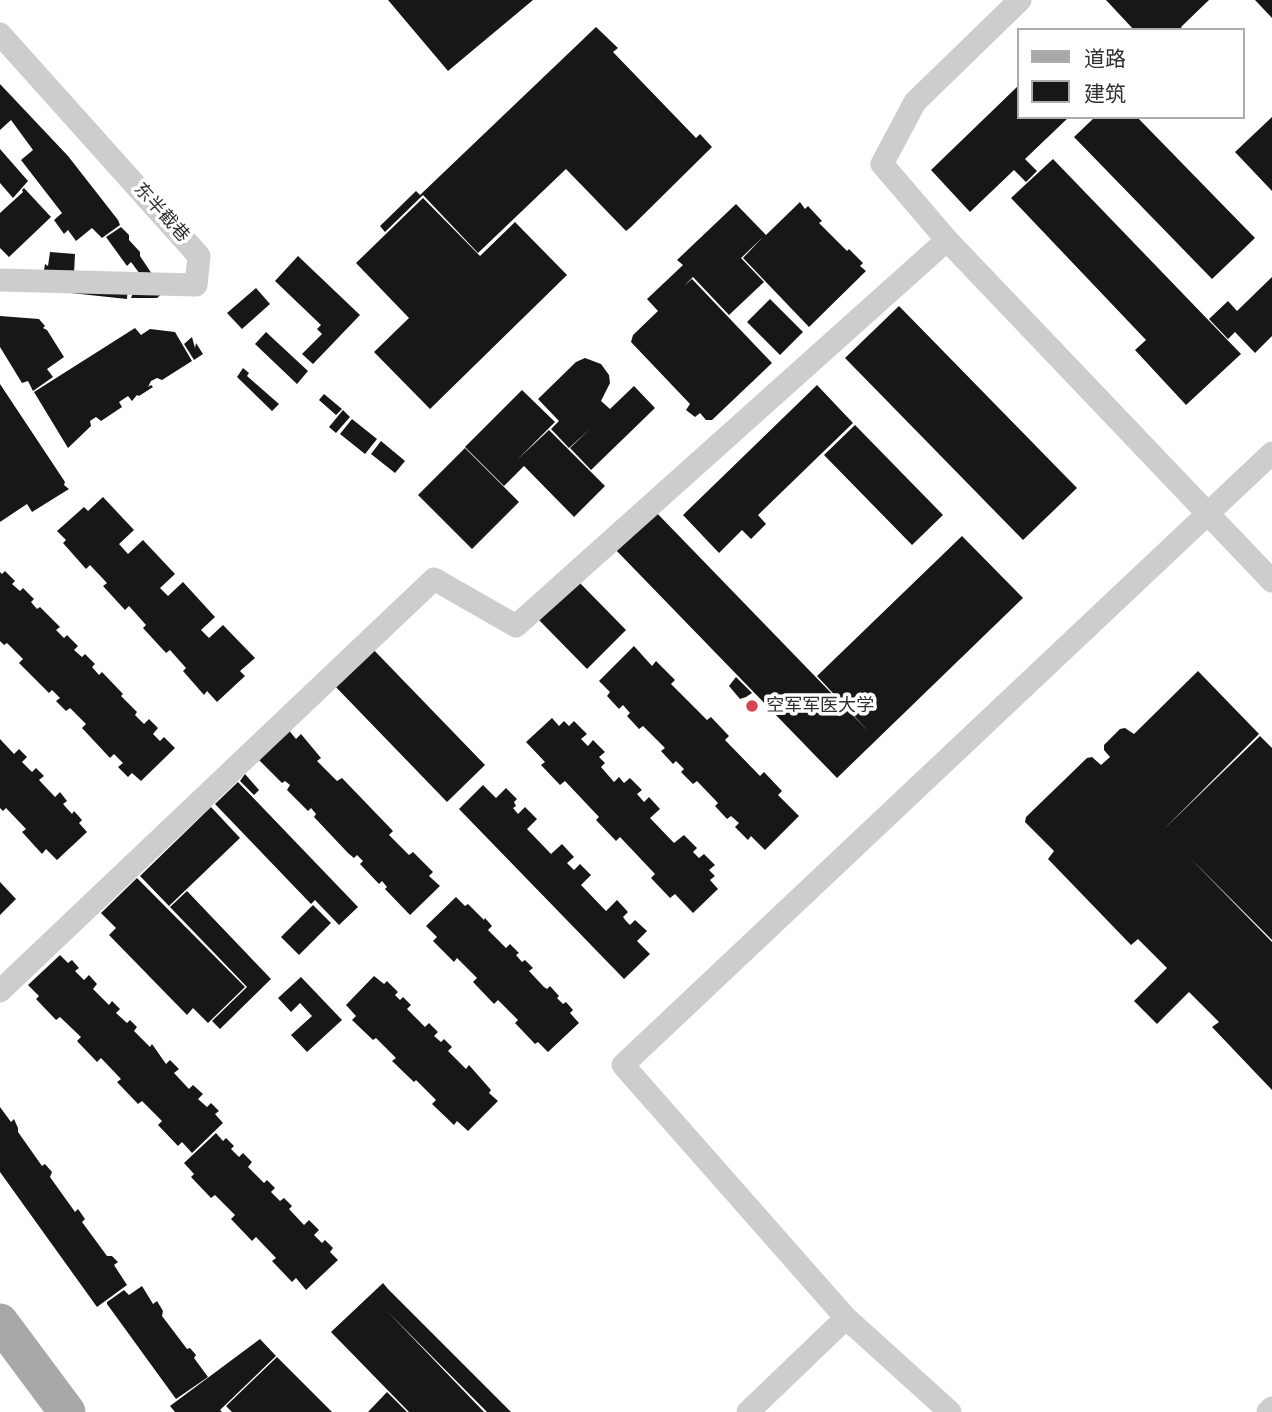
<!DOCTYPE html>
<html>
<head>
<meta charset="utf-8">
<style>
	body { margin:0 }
	#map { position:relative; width:1272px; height:1412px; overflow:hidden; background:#fff; font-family:Roboto,"Noto Sans SC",sans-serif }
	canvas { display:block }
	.legend { position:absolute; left:1017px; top:28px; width:228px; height:91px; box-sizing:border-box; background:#fff; border:2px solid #acacac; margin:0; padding:9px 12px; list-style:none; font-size:21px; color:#303030 }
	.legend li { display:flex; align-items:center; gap:14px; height:35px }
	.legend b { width:35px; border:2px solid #acacac }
</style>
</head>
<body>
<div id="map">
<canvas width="1272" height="1412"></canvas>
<ul class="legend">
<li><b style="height:9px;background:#a8a8a8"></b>道路</li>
<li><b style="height:19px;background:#171717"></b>建筑</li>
</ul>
</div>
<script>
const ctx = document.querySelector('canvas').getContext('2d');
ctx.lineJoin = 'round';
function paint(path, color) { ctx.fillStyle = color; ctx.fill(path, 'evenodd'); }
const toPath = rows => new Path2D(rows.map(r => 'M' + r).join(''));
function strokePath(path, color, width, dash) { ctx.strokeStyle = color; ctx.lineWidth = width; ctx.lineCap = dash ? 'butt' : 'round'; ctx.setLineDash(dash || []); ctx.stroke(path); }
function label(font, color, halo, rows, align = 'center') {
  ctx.font = font + ' Roboto,"Noto Sans SC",sans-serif'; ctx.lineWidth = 7; ctx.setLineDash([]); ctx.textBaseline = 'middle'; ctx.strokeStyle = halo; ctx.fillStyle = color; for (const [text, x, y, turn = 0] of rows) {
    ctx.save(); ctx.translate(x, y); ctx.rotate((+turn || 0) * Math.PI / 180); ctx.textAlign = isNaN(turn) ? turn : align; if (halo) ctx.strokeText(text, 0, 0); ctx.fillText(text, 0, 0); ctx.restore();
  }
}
paint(toPath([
	[388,0,533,0,448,71],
	[1106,0,1209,0,1181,27,1183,30,1134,30],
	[1255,0,1272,0,1272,18],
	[596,27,618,48,613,52,696,138,700,134,712,147,631,227,626,231,566,169,478,253,423,195,385,232,380,226,416,191,420,195],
	[0,84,68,156,118,220,120,225,102,238,92,228,76,241,68,230,64,234,54,220,62,213,21,160,33,150,11,120,0,130],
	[1018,86,1018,117,1069,117,1025,159,1037,171,1026,182,1014,170,970,212,931,170],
	[1095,117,1137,117,1255,238,1212,279,1074,137],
	[1272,117,1272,191,1235,152],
	[0,149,28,181,13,198,0,183],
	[1053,159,1241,354,1186,405,1135,350,1146,340,1011,198],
	[24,188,51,217,9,257,0,248,0,213,23,192,22,190],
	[423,198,480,256,515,222,567,275,430,409,374,352,409,318,356,263],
	[800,202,805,209,808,206,822,221,819,223,847,251,849,249,863,263,860,266,866,271,809,327,743,258,763,237,741,258,764,282,729,315,693,277,684,286,692,279,772,363,712,420,706,420,700,413,695,417,686,410,690,404,631,342,633,335,658,311,647,299,683,265,677,260,736,204,766,235],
	[121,227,129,235,129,240,140,252,140,256,164,292,157,298,131,298,140,274,131,262,127,266,106,237],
	[50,252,75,254,74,274,128,284,127,299,43,290,41,288,45,264,48,266],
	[298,256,360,315,313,364,302,354,322,334,317,329,321,325,275,281],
	[1272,277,1272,336,1255,353,1235,332,1228,339,1209,319,1228,301,1237,311],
	[256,288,270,304,242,329,227,313],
	[770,299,803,332,780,355,747,322],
	[899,306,1077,488,1023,540,845,358],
	[0,316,39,319,45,326,43,328,47,330,64,357,47,369,53,377,33,391,28,381,22,383,0,347],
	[135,328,141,335,150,329,175,332,192,361,162,380,157,378,151,381,148,387,151,385,153,387,139,396,137,395,132,401,128,396,119,402,122,407,101,421,96,417,90,421,91,426,68,448,34,392],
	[266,332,308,371,297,384,255,344],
	[192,337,195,348,196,343,203,354,194,360,184,344],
	[585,358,601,364,609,375,610,383,601,401,610,409,634,386,655,408,591,470,570,448,590,429,569,448,551,429,559,421,538,399,576,362],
	[243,368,249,373,247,376,279,404,272,411,237,377],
	[0,384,65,482,64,485,69,489,32,512,27,504,0,522],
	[817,385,853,423,758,515,766,524,751,539,742,530,719,553,683,515],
	[522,390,555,422,517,460,549,430,605,486,574,517,524,466,504,486,465,447],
	[324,394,342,409,336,415,319,400],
	[343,410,350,417,336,433,329,427],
	[352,419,377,439,365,454,340,434],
	[855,425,943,515,912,545,824,455],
	[381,441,405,461,395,473,371,454],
	[465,448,519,502,472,549,418,495],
	[103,497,134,530,119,544,128,554,143,540,175,574,160,588,168,596,183,582,215,617,201,630,209,638,223,625,255,658,240,671,245,676,217,702,207,691,204,695,183,671,186,668,170,650,166,653,143,628,146,625,129,606,125,610,103,586,107,583,90,565,86,569,63,543,66,540,57,531,84,507,88,511],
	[652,508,869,732,817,676,962,536,1023,598,837,778,612,546],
	[5,571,15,581,12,584,20,591,23,588,34,599,31,602,37,609,40,607,60,627,56,630,64,638,67,635,78,646,74,650,82,657,85,654,95,664,92,667,99,675,102,672,123,694,121,696,137,712,135,715,144,724,149,719,158,728,153,734,160,741,164,737,175,748,141,781,132,773,128,777,118,767,123,763,114,754,110,758,82,728,86,724,70,708,66,711,56,701,60,698,52,690,49,693,19,663,23,659,7,643,4,645,0,641,0,572,2,574],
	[578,581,626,630,587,669,539,620],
	[369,645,485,765,447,802,331,682],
	[634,646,652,666,656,661,675,680,671,684,707,720,711,717,729,736,725,740,760,776,764,772,782,791,778,795,799,816,765,850,751,836,748,840,735,827,739,823,731,816,727,819,715,806,718,803,697,781,693,784,681,772,684,769,676,761,673,764,661,751,665,748,643,726,639,729,627,716,630,713,623,705,619,709,607,696,610,692,599,681],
	[1198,671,1259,734,1163,830,1260,736,1272,748,1272,940,1190,858,1272,942,1272,1090,1212,1027,1219,1022,1189,992,1157,1024,1134,1001,1167,968,1138,939,1131,945,1048,859,1054,851,1025,822,1026,817,1087,758,1092,757,1101,765,1110,757,1104,750,1104,745,1120,729,1125,728,1134,734],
	[736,677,752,693,746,697,740,699,729,686],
	[552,718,559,726,564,721,569,726,574,721,587,734,581,739,588,746,593,740,605,752,599,757,605,763,601,767,614,782,619,777,624,783,630,778,642,790,637,794,644,802,649,797,660,809,650,818,674,843,684,835,697,848,693,852,699,858,704,854,715,865,709,870,715,876,710,880,718,889,693,913,675,894,670,898,651,878,655,874,620,837,616,841,596,820,599,817,565,781,560,785,541,765,545,762,526,742],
	[287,728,296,739,301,734,321,758,317,761,337,781,342,778,393,831,389,835,409,855,413,852,433,872,429,876,440,886,410,915,385,889,387,887,382,881,379,884,360,864,363,861,357,855,354,858,348,853,314,817,316,814,311,808,308,811,287,790,290,785,285,781,282,783,255,756],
	[0,739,14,754,19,749,27,757,22,762,32,772,36,768,44,776,39,780,55,797,60,792,67,801,63,804,72,814,74,811,82,820,79,823,87,832,57,860,46,849,42,854,22,832,26,829,6,808,3,811,0,808],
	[245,774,259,790,254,795,240,781],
	[238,782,358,907,339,925,315,900,311,904,215,804],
	[483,785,496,798,506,788,517,799,514,802,516,806,513,808,518,814,525,807,537,819,527,829,551,854,562,844,574,857,567,863,574,870,580,864,591,875,581,885,606,911,617,900,628,912,623,917,626,921,630,925,635,920,647,931,637,941,650,954,624,979,459,809],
	[211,807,240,838,169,906,140,876],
	[137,878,245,987,208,1023,193,1008,187,1015,109,935,116,928,101,913],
	[0,882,16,899,0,915],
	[187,891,271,979,220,1029,212,1021,247,987,170,907],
	[456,897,465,906,468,904,484,920,485,918,492,926,488,930,506,948,510,944,519,953,516,955,522,962,525,960,533,968,529,971,544,987,547,989,550,986,559,996,557,998,563,1004,566,1002,573,1010,570,1013,579,1023,548,1052,538,1042,535,1044,515,1023,518,1020,498,1000,494,1004,473,982,477,978,457,958,454,962,433,941,437,937,426,926],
	[313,905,331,923,299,955,281,937],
	[60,955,68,963,72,960,79,968,75,971,84,980,89,975,97,984,93,989,109,1005,112,1001,120,1009,116,1013,127,1023,130,1020,137,1027,134,1031,150,1047,152,1044,166,1064,170,1060,179,1069,174,1073,189,1089,193,1085,203,1094,198,1099,207,1107,211,1103,219,1111,215,1114,223,1123,192,1153,182,1142,178,1146,158,1125,162,1121,142,1101,138,1104,117,1082,121,1079,101,1058,97,1062,77,1041,81,1037,60,1017,56,1020,36,999,39,996,28,985],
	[374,976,384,984,387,981,398,992,395,995,400,1000,403,997,411,1005,407,1009,425,1027,429,1023,438,1032,434,1036,441,1042,444,1039,452,1047,448,1051,466,1069,469,1065,491,1090,489,1093,498,1101,468,1131,457,1121,454,1125,432,1104,436,1100,416,1080,414,1082,392,1061,396,1058,376,1038,373,1040,352,1020,356,1016,346,1005],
	[301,977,342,1020,307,1052,291,1035,312,1016,300,1003,291,1012,278,998],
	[0,1107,11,1122,14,1119,18,1128,18,1132,42,1166,45,1164,52,1172,50,1177,75,1212,78,1209,85,1219,82,1222,107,1256,112,1256,118,1262,114,1265,127,1285,97,1307,0,1172],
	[216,1133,223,1141,226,1138,234,1146,231,1149,239,1157,243,1153,252,1162,248,1167,264,1183,267,1180,275,1188,271,1192,280,1201,284,1198,292,1206,289,1209,304,1225,309,1220,319,1230,314,1235,322,1243,325,1240,333,1248,330,1252,338,1260,306,1290,296,1278,292,1282,272,1261,276,1258,256,1237,252,1241,231,1219,235,1215,215,1195,211,1198,191,1177,194,1174,184,1163],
	[383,1283,388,1289,511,1412,487,1412,385,1309,484,1412,409,1412,331,1332],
	[142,1286,153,1304,157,1301,163,1311,162,1316,187,1349,190,1348,196,1355,194,1358,208,1377,176,1399,107,1304,107,1302,124,1290,129,1295],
	[260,1339,276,1356,220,1410,222,1412,175,1412,170,1406],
	[277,1357,332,1412,232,1412,226,1406],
	[387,1392,407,1412,368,1412]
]), '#171717');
strokePath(toPath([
	[0,34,199,256,196,285,0,280],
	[947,240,1272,581],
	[0,991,434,579,516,626,947,240,882,164,915,102,1020,0],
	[748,1412,846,1318],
	[950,1412,846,1318,623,1065,1272,453],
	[1268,1412,1272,1408]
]), '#cdcdcd', 23);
strokePath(toPath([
	[0,1322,67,1412]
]), '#a8a8a8', 37);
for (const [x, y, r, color] of [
	[752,706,7,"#d7434f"]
]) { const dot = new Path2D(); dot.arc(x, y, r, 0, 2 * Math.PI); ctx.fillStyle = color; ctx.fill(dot); strokePath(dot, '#fff', 2.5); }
label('18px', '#303030', '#fff', [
	["东半截巷",161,213,48]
]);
label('18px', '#303030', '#fff', [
	["空军军医大学",766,706]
], 'left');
</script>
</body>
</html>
